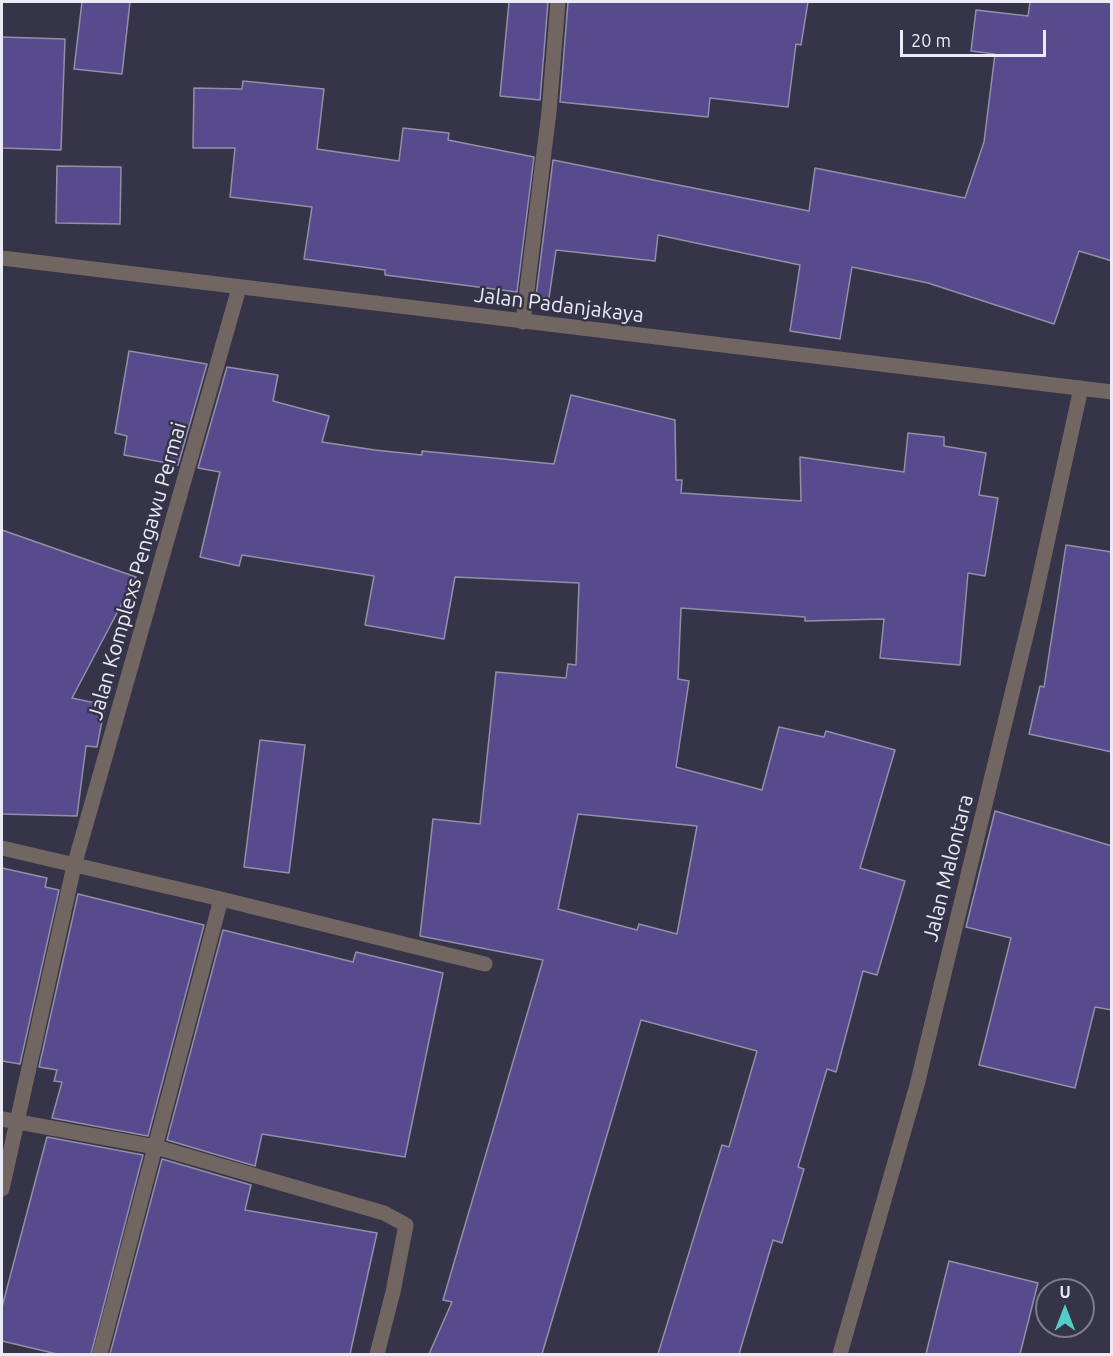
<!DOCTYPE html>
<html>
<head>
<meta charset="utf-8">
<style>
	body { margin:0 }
	#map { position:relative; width:1113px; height:1356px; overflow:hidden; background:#363448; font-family:Ubuntu,sans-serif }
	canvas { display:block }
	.frame { position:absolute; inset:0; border:3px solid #ebeaf7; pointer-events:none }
	.north { position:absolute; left:1035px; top:1278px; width:60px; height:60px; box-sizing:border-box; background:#363448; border:2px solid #7e7d8e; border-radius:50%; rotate:0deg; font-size:16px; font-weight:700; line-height:24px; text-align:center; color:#ebeaf7 }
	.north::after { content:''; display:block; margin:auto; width:21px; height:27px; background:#53cdc9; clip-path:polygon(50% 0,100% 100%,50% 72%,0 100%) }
	.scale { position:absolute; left:900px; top:30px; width:146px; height:27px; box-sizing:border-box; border:3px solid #ebeaf7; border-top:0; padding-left:8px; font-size:18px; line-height:21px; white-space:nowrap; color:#ebeaf7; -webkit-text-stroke:4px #363448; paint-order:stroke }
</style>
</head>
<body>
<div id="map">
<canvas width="1113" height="1356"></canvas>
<div class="frame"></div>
<div class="north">U</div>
<div class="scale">20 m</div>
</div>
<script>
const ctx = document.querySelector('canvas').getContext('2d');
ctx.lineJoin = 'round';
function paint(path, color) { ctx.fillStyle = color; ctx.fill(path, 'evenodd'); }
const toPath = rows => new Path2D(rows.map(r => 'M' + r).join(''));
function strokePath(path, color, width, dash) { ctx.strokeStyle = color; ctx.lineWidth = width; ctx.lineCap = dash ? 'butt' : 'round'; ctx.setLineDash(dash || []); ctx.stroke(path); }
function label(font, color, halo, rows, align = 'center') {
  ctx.font = font + ' Ubuntu,sans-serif'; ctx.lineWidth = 5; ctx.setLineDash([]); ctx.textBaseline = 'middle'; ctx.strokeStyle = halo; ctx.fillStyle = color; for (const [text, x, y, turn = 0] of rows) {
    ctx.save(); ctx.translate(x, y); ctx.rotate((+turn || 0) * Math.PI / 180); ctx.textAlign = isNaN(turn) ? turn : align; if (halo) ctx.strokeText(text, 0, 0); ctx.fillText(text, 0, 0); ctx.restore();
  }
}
const building = toPath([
	[82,2,130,2,122,74,74,69,82,2],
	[509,2,548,2,540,100,500,96,509,2],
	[568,2,808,2,801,45,796,44,788,107,710,98,708,117,560,102,568,2],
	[1030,2,1112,2,1112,261,1079,251,1054,324,928,283,852,267,840,339,790,331,800,265,658,235,655,261,556,250,549,298,536,296,553,160,809,211,815,168,965,198,984,142,995,54,971,51,976,10,1028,16,1030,2],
	[2,37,65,39,61,150,2,148,2,37],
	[243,81,324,89,317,149,399,161,403,128,449,133,448,140,534,157,517,292,385,275,385,270,304,259,312,207,230,197,235,148,193,148,194,88,242,89,243,81],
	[57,166,121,167,120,224,56,223,57,166],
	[129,351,207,364,178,465,124,455,127,436,115,433,129,351],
	[227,367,278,375,273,401,329,416,322,442,375,450,422,455,422,451,554,464,571,395,675,420,676,480,682,480,681,493,801,501,800,457,904,472,908,433,944,437,944,446,986,453,979,495,998,498,985,576,968,573,960,665,880,658,884,619,805,621,805,617,681,608,678,679,689,681,676,767,762,790,779,727,824,737,826,731,895,750,860,868,905,881,877,975,863,971,836,1072,827,1069,798,1167,804,1169,782,1243,773,1240,739,1354,658,1354,722,1145,729,1147,757,1051,641,1020,542,1354,429,1354,452,1302,443,1300,543,960,420,936,433,819,480,824,496,672,566,678,568,664,576,665,579,583,455,577,444,639,365,625,374,576,242,555,239,566,200,557,220,472,198,468,227,367],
	[578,814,697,826,677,934,639,924,637,930,558,909,578,814],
	[2,530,136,577,72,698,105,705,97,747,86,746,77,816,2,814,2,530],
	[1066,545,1112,552,1112,752,1029,734,1040,686,1044,687,1066,545],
	[260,740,305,745,289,873,244,867,260,740],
	[995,811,1112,846,1112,1010,1095,1007,1075,1088,979,1065,1011,938,966,927,995,811],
	[2,868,47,878,45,887,59,890,20,1064,2,1061,2,868],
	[78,894,204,925,148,1136,52,1118,62,1082,54,1081,57,1070,39,1067,78,894],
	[223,930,353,962,356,952,443,973,405,1157,262,1134,255,1166,167,1140,223,930],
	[47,1137,143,1155,91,1354,57,1354,2,1341,2,1307,47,1137],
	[162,1159,251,1185,245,1210,377,1233,350,1354,110,1354,162,1159],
	[949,1261,1038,1283,1020,1354,926,1354,949,1261]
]);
paint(building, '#584b8d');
strokePath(building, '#9290a8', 1.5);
strokePath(toPath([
	[523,322,549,112,558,2]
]), '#716662', 15);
strokePath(toPath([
	[2,848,221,899,485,964],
	[2,1119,156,1147,384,1213,406,1225,393,1292,377,1354],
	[2,1189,74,866,239,288],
	[100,1354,221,899],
	[840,1354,917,1085,1033,607,1081,388]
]), '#716662', 15);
strokePath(toPath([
	[2,258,1112,392]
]), '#716662', 15);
label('21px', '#ebeaf7', '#363448', [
	["Jalan Padanjakaya",559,305,7],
	["Jalan Komplexs Pengawu Permai",137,571,-74],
	["Jalan Malontara",948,868,-76]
]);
</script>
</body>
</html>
